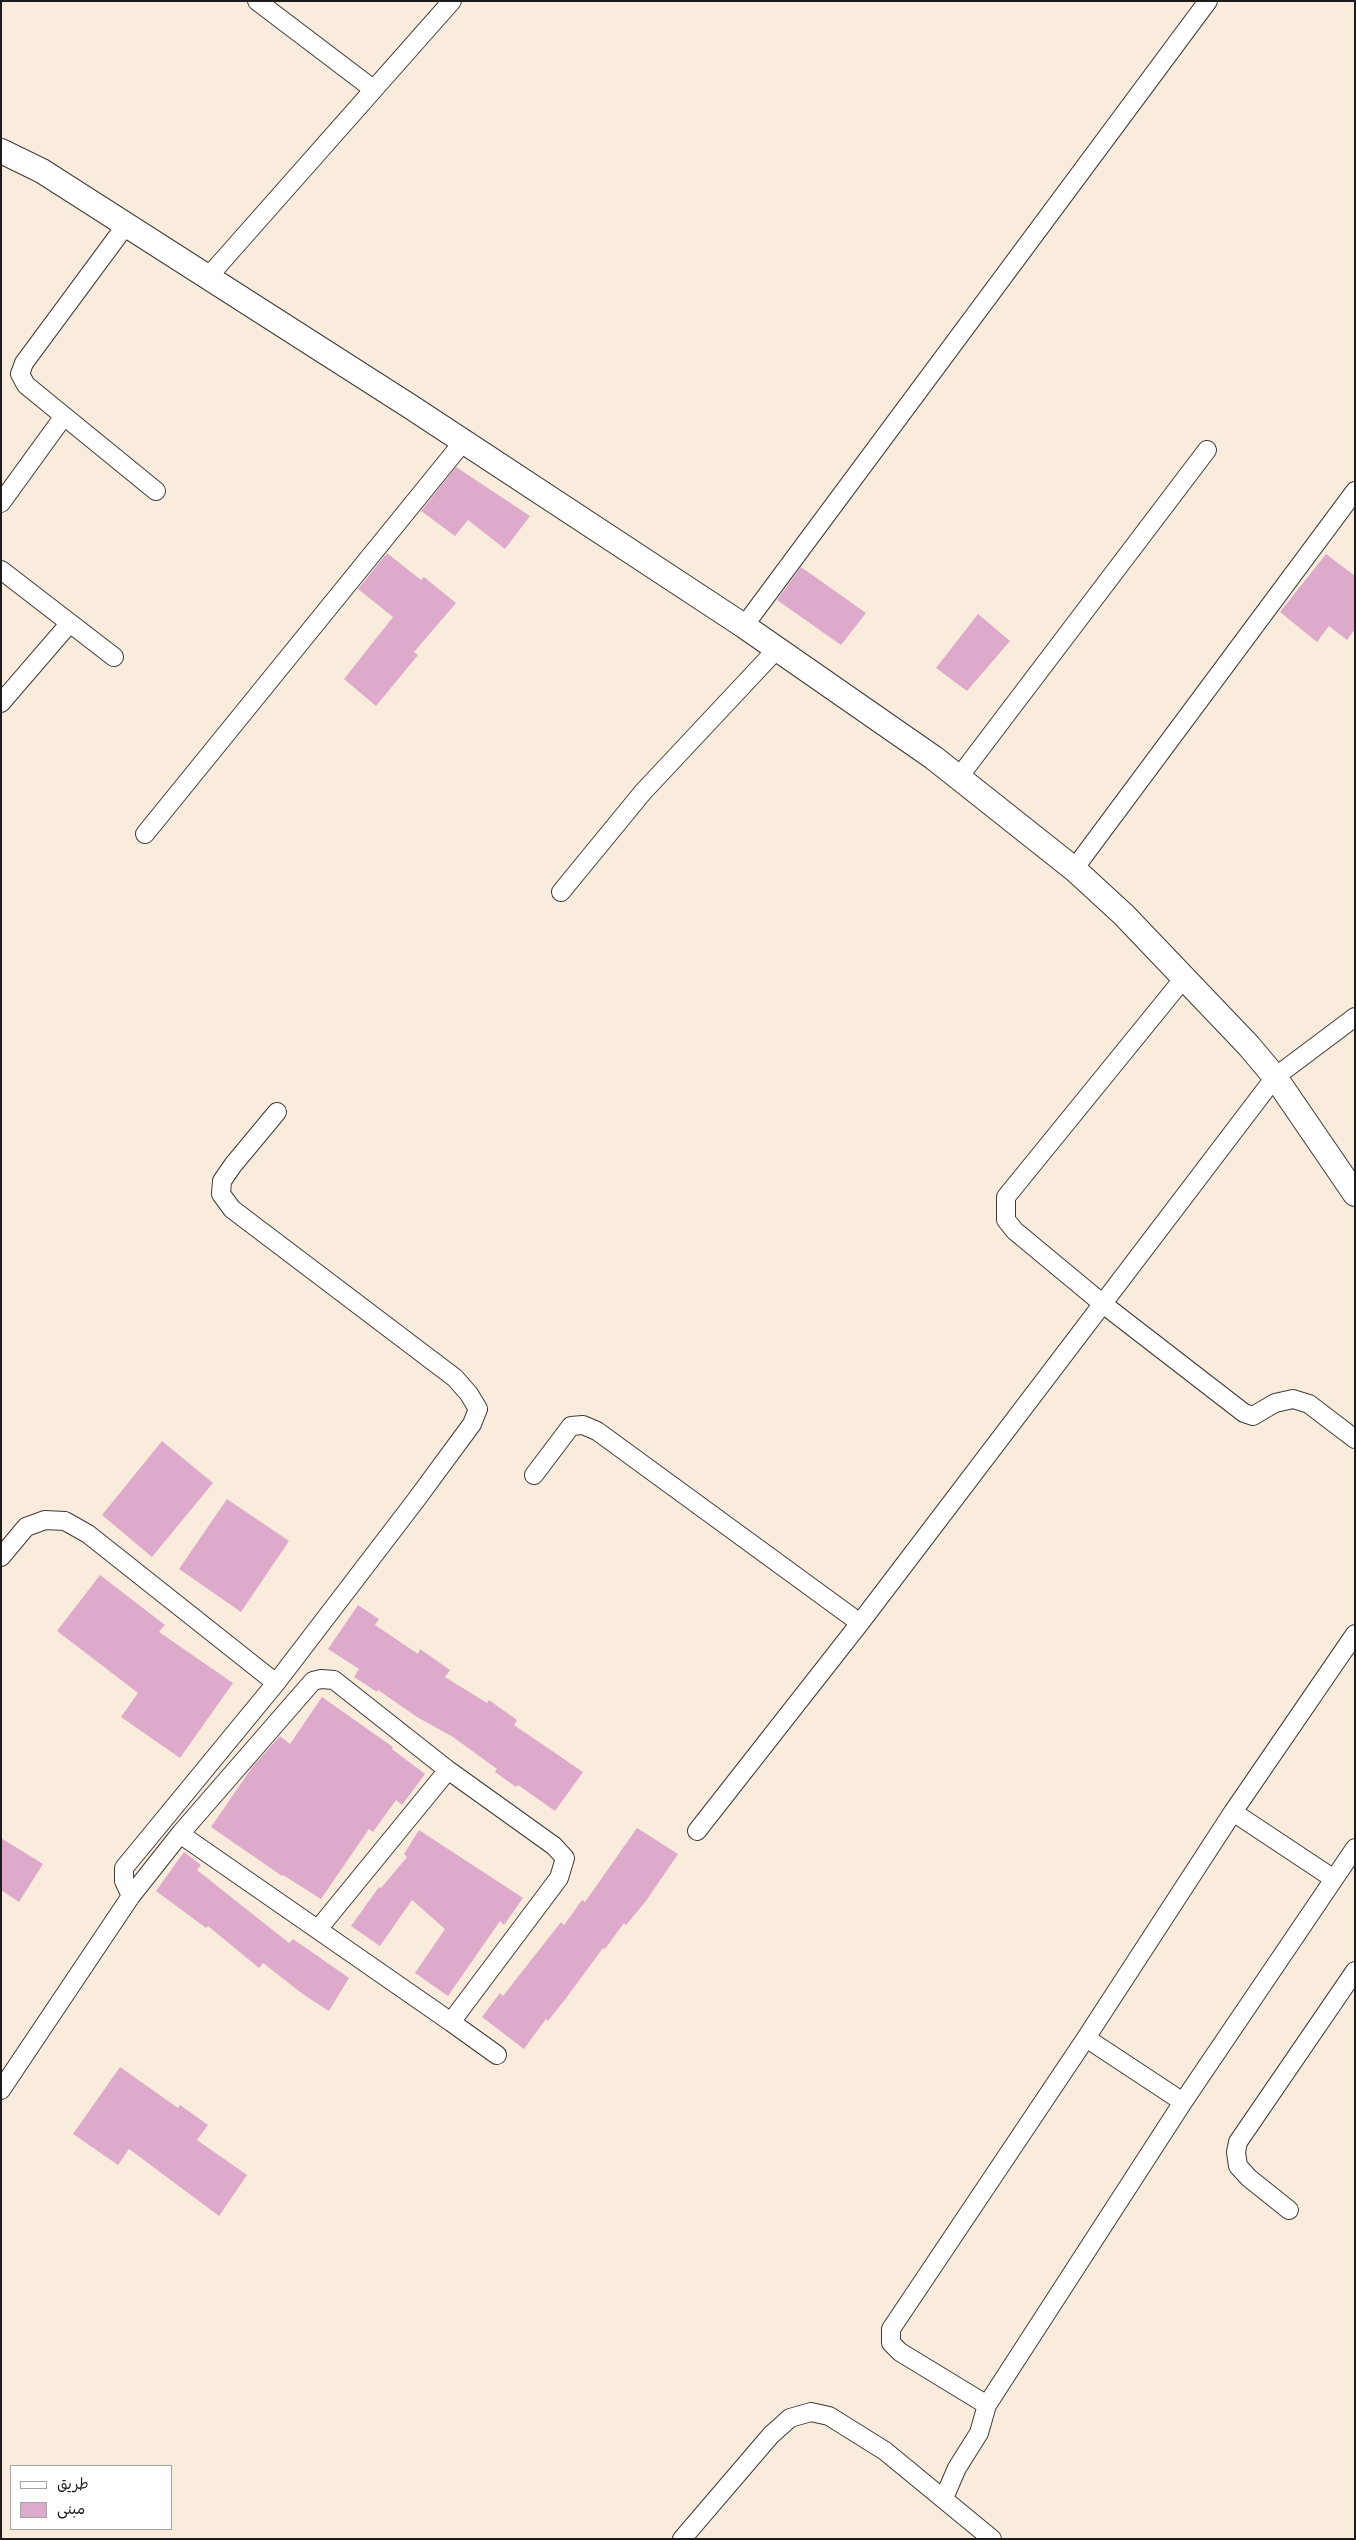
<!DOCTYPE html>
<html>
<head>
<meta charset="utf-8">
<style>
	body { margin:0 }
	#map { position:relative; width:1356px; height:2540px; overflow:hidden; background:#f9ecdd; font-family:Kalam,"Playpen Sans Arabic",sans-serif }
	canvas { display:block }
	.frame { position:absolute; inset:0; border:2px solid #1c1c1c; pointer-events:none }
	.legend { position:absolute; left:10px; top:2465px; width:162px; height:65px; box-sizing:border-box; background:#fff; border:1px solid #a4a4a4; margin:0; padding:6px 9px; list-style:none; font-size:15px; color:#1c1c1c }
	.legend li { display:flex; align-items:center; gap:10px; height:25px }
	.legend b { width:25px; border:1px solid #a4a4a4 }
</style>
</head>
<body>
<div id="map">
<canvas width="1356" height="2540"></canvas>
<div class="frame"></div>
<ul class="legend">
<li><b style="height:6px;background:#fff"></b>طريق</li>
<li><b style="height:14px;background:#deaacb"></b>مبنى</li>
</ul>
</div>
<script>
const ctx = document.querySelector('canvas').getContext('2d');
ctx.lineJoin = 'round';
function paint(path, color) { ctx.fillStyle = color; ctx.fill(path, 'evenodd'); }
const toPath = rows => new Path2D(rows.map(r => 'M' + r).join(''));
function strokePath(path, color, width, dash) { ctx.strokeStyle = color; ctx.lineWidth = width; ctx.lineCap = dash ? 'butt' : 'round'; ctx.setLineDash(dash || []); ctx.stroke(path); }
paint(toPath([
	[456,467,530,516,505,549,468,520,455,536,421,511],
	[387,553,421,580,424,577,456,603,414,652,418,655,376,706,344,679,393,617,358,589],
	[1326,554,1355,576,1355,629,1347,640,1329,626,1317,642,1280,612],
	[801,567,866,613,841,645,777,600],
	[978,614,1010,641,967,691,936,668],
	[162,1441,213,1483,152,1557,102,1515],
	[227,1499,289,1541,241,1612,179,1569],
	[100,1575,165,1625,159,1632,233,1683,180,1758,121,1717,138,1693,57,1631],
	[358,1605,379,1619,375,1625,418,1654,420,1649,450,1670,445,1677,487,1703,489,1700,517,1720,514,1725,583,1772,555,1811,518,1785,516,1787,495,1772,497,1769,453,1737,417,1717,378,1690,377,1692,354,1677,359,1669,328,1649],
	[322,1697,393,1747,392,1749,425,1774,402,1805,396,1800,373,1832,369,1829,321,1899,283,1875,282,1876,211,1827,253,1766,280,1736,290,1744],
	[637,1828,678,1854,646,1901,626,1925,624,1923,605,1949,603,1948,567,1997,548,2021,546,2019,524,2049,482,2017,500,1993,503,1996,561,1922,564,1925,582,1900,585,1902],
	[419,1830,523,1898,504,1925,500,1921,448,1996,415,1973,445,1929,412,1900,380,1946,351,1926,379,1887,381,1888,407,1857,404,1854],
	[1,1838,43,1864,19,1902,1,1890],
	[184,1852,201,1865,197,1870,289,1943,293,1939,349,1978,329,2011,304,1995,263,1963,259,1968,208,1926,206,1928,156,1891],
	[120,2067,178,2108,180,2105,208,2125,197,2140,247,2175,219,2216,129,2149,118,2165,73,2134]
]), '#deaacb');
const street = toPath([
	[257,1,373,89],
	[126,225,24,363,20,374,26,385,156,491],
	[208,277,452,1],
	[1,503,64,416],
	[1,570,114,657],
	[744,626,1208,1],
	[1,703,69,624],
	[959,777,1207,450],
	[145,834,463,442],
	[1074,869,1355,491],
	[561,892,643,792,777,649],
	[1184,978,1006,1197,1006,1220,1015,1231,1103,1304,1244,1413,1253,1416,1275,1403,1293,1399,1309,1404,1355,1439],
	[534,1475,571,1426,583,1425,597,1431,860,1623],
	[1,1557,26,1527,45,1520,65,1521,88,1534,276,1683],
	[1233,1812,1334,1879],
	[697,1831,860,1623,1275,1077,1355,1017],
	[180,1834,451,2022,559,1878,565,1858,554,1846,448,1770],
	[131,1896,124,1881,124,1868,276,1683,416,1500,472,1424,478,1409,469,1394,455,1378,232,1209,221,1194,222,1181,233,1165,277,1112],
	[451,2022,497,2055],
	[1086,2038,1183,2102],
	[1,2090,131,1896,180,1834,299,1697,313,1681,321,1679,334,1680,448,1770,319,1928],
	[1289,2210,1249,2178,1238,2166,1236,2152,1238,2142,1355,1971],
	[987,2405,900,2352,891,2343,891,2329,1086,2038,1233,1812,1355,1634],
	[944,2498,957,2468,979,2433,987,2405,1183,2102,1355,1848],
	[682,2539,771,2435,790,2418,811,2412,829,2416,885,2451,992,2539]
]);
const secondary = toPath([
	[1,151,42,171,411,407,744,626,934,758,1074,869,1124,915,1249,1046,1275,1077,1355,1194]
]);
strokePath(street, '#3d3b39', 20);
strokePath(secondary, '#3d3b39', 26);
strokePath(street, '#fff', 18);
strokePath(secondary, '#fff', 24);
</script>
</body>
</html>
